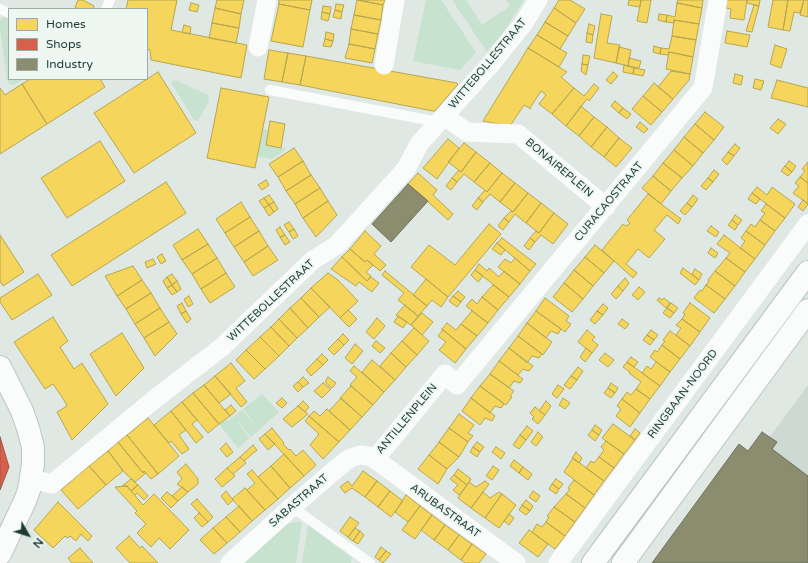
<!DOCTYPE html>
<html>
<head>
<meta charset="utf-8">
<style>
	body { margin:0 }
	#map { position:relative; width:808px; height:563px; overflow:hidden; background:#e0e8e4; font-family:"Varela Round",sans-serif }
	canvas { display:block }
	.legend { position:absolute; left:8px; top:8px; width:140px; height:72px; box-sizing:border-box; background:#eef7f2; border:1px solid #9baca6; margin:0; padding:5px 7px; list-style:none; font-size:12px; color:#1e3b33 }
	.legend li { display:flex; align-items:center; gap:8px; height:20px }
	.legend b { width:20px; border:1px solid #9baca6 }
	.north { position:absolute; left:8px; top:515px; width:40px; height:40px; -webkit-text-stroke:3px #eef7f2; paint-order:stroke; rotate:129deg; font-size:11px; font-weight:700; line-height:16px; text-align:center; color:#1e3b33 }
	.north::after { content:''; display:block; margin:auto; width:14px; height:18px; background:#1e3b33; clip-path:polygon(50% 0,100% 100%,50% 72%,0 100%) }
</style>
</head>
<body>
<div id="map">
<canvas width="808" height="563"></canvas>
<ul class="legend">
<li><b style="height:11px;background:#f6d55c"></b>Homes</li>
<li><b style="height:11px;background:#d6604d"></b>Shops</li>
<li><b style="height:11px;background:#8c8c6e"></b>Industry</li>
</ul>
<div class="north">N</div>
</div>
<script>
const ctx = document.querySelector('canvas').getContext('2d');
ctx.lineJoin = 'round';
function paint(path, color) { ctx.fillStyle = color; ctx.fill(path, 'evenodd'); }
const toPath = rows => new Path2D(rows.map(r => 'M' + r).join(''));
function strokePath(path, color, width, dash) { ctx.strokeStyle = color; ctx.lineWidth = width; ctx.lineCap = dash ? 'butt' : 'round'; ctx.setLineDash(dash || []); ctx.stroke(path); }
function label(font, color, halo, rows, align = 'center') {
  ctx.font = font + ' "Varela Round",sans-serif'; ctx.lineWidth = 4; ctx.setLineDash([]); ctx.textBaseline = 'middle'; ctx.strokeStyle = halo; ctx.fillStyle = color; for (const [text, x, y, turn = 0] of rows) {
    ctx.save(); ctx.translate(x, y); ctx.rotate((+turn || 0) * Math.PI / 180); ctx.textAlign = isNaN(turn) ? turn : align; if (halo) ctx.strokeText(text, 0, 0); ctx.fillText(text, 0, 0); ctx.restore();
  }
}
paint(toPath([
	[808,385,808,563,677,563,716,510]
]), '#ced9d4');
paint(toPath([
	[426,0,441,0,476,52,460,70,413,61],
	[452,0,466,0,482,25,510,6,506,0,524,0,503,33,487,52],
	[3,17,9,18,9,79,24,79,14,85,9,84,7,80,0,28,0,20],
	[175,80,208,95,209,102,198,121,194,120,172,84,172,81],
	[263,129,268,130,266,145,285,148,286,150,271,159,257,156],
	[262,394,279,412,251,437,238,422,237,422,250,438,238,448,219,424,226,419,228,421,242,410,255,425,255,424,243,409],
	[287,522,289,523,302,522,296,563,240,563],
	[308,525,352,558,351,563,302,563]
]), '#c8e2d0');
const homes = toPath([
	[78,0,83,0,94,6,93,9,78,9,75,7,78,0],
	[128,0,177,0,171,30,247,45,241,78,151,60,150,50,147,49,147,9,126,9,128,0],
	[217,0,244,0,241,14,215,8,217,0],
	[279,0,312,0,310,10,279,4,279,0],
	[357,0,383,5,381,20,354,15,357,0],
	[358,0,385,0,383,5,358,0],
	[559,0,570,0,585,9,576,23,554,8,559,0],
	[629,0,641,0,640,7,628,5,629,0],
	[641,0,651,0,647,23,637,21,641,0],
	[678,0,703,0,702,8,677,3,678,0],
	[727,0,747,0,744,20,730,18,731,9,726,8,727,0],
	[747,0,760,0,759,6,747,3,747,0],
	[773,0,788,0,783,30,768,27,773,0],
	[788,0,804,0,800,13,794,12,790,31,783,30,788,0],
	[804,0,808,0,808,17,800,15,804,0],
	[191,3,199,5,197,12,189,10,191,3],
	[677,3,702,8,699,24,674,20,674,23,666,22,667,15,675,17,677,3],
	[279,4,310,10,303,47,271,41,279,4],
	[336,4,344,5,342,12,335,10,336,4],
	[754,5,759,6,752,32,746,31,754,5],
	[323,6,331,7,330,14,322,12,323,6],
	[215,8,241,14,239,28,212,23,215,8],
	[554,8,576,23,568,36,545,22,554,8],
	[335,10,342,12,341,19,333,17,335,10],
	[322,12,330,14,328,21,321,19,322,12],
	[601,14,612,16,607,43,620,45,616,63,594,58,601,14],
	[659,14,667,15,666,22,658,20,659,14],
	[354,15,381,20,378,34,351,29,354,15],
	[674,20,699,24,696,40,672,36,674,20],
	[545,22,568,36,560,49,537,35,545,22],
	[212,23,239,28,236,43,209,38,212,23],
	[589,24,595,26,593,35,587,33,589,24],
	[184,25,191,27,190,34,182,32,184,25],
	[351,29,378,34,375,49,349,44,351,29],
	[727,31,750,35,747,47,725,43,727,31],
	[326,32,334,34,333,41,325,39,326,32],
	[587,33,593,35,592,43,586,42,587,33],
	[537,35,567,53,559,67,528,48,537,35],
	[672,36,696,40,693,57,669,52,668,55,660,54,661,48,669,49,672,36],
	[325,39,333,41,331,47,323,46,325,39],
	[349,44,375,49,372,63,345,58,349,44],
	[775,45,787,49,781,68,770,64,775,45],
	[654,46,661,48,660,54,653,52,654,46],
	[619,47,631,50,628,66,616,63,619,47],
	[528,48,567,72,561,77,574,88,552,114,539,104,546,95,541,91,530,108,531,109,524,105,510,126,483,121,528,48],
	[269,50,288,53,282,82,264,79,269,50],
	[669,52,693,57,690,74,666,69,669,52],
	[288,53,306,56,300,85,282,82,288,53],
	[583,55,590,56,588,65,582,64,583,55],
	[306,56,457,83,458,84,435,111,433,111,300,85,306,56],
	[629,58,641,61,639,68,628,66,629,58],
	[582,64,588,65,586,75,581,71,582,64],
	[624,65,634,68,633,74,623,72,624,65],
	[634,68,645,70,643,76,633,74,634,68],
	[671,71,690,74,689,80,673,99,658,87,671,71],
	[158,72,196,133,134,173,94,113,158,72],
	[613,72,618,76,611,84,606,80,613,72],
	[735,74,743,76,741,85,733,83,735,74],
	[30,79,100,79,105,87,47,124,22,84,30,79],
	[755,79,764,81,761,90,753,88,755,79],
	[777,80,808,88,808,107,771,98,777,80],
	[654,83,673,99,662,112,643,96,654,83],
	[22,84,47,124,0,154,0,88,5,95,22,84],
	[594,84,599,88,589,101,587,99,566,126,552,114,574,88,584,96,594,84],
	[221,88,269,97,255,168,207,158,221,88],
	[643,96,662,112,651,125,632,109,643,96],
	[615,101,623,108,619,113,611,106,615,101],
	[581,106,594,117,579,136,566,126,581,106],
	[623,108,631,114,627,119,619,113,623,108],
	[705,112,724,127,714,140,695,124,705,112],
	[594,117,607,127,591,147,579,136,594,117],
	[778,119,786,124,778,134,770,128,778,119],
	[270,121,285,124,281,148,266,145,270,121],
	[640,122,648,129,644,133,636,127,640,122],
	[695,124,714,140,703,153,684,137,695,124],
	[607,127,619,138,604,157,591,147,607,127],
	[684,137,703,153,693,166,674,150,684,137],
	[619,138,632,148,616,167,604,157,619,138],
	[448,139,459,148,437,179,423,168,448,139],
	[100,141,125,181,67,218,41,178,100,141],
	[464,143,476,152,461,172,448,162,464,143],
	[735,144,740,148,734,156,728,152,735,144],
	[294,148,303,161,278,177,269,164,294,148],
	[674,150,693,166,682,178,663,163,674,150],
	[476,152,490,163,474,182,464,174,457,182,452,178,459,170,461,172,476,152],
	[728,152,734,156,727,165,722,160,728,152],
	[303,161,311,175,286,191,278,177,303,161],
	[789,161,796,166,792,172,785,166,789,161],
	[808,162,808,183,800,177,805,171,802,169,808,162],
	[490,163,502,173,487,192,474,182,490,163],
	[663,163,682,178,671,191,653,176,663,163],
	[785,166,792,172,788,176,781,171,785,166],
	[714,170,719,174,713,182,708,178,714,170],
	[418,173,437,190,433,195,453,214,448,220,408,184,418,173],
	[502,173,515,183,500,202,490,194,483,202,478,198,485,190,487,192,502,173],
	[311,175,320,188,295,204,286,191,311,175],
	[653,176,671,191,661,204,642,188,653,176],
	[800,177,808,183,808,204,793,193,799,186,795,183,800,177],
	[452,178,457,182,451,190,446,186,452,178],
	[708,178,713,182,706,190,701,186,708,178],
	[266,180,269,185,262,190,258,185,266,180],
	[166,182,186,213,72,286,51,255,166,182],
	[515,183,528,193,513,212,500,202,515,183],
	[757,187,767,195,772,187,795,204,785,218,752,193,757,187],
	[320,188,328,201,303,218,295,204,320,188],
	[528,193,541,203,526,223,515,214,509,222,504,218,511,211,513,212,528,193],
	[752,193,760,199,756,204,748,199,752,193],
	[648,194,681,219,678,224,667,215,654,230,665,239,649,258,638,249,626,264,637,273,633,278,602,250,623,224,626,226,630,223,627,220,648,194],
	[269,195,274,202,269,205,264,198,269,195],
	[693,195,698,199,692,207,687,203,693,195],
	[264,198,269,205,264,208,259,201,264,198],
	[478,198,483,202,477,210,472,206,478,198],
	[803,200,808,204,803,211,798,207,803,200],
	[328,201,337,215,316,237,303,218,328,201],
	[241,202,250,217,225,233,216,219,241,202],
	[274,202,278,209,274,212,269,205,274,202],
	[541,203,554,213,539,233,526,223,541,203],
	[687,203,692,207,685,215,680,211,687,203],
	[766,204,785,218,775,231,760,220,765,213,761,211,766,204],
	[269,205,274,212,269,216,264,208,269,205],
	[554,213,568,224,553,244,541,235,535,242,530,238,536,231,539,233,554,213],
	[735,215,742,220,738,225,732,220,735,215],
	[250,217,259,231,234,247,225,233,250,217],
	[504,218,509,222,503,230,498,226,504,218],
	[732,220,738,225,735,230,728,225,732,220],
	[760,220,775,231,765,245,746,231,751,224,755,227,760,220],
	[289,222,294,229,289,232,284,225,289,222],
	[489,224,501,234,448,297,411,267,429,245,455,265,489,224],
	[711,226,719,232,716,237,707,231,711,226],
	[280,227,285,235,280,237,276,230,280,227],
	[198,229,208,244,182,260,173,245,198,229],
	[294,229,298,236,293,239,289,232,294,229],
	[259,231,268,246,244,262,234,247,259,231],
	[365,231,381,246,374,254,386,265,380,271,367,260,365,262,350,249,365,231],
	[746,231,765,245,755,259,740,248,745,241,741,238,746,231],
	[0,235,24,272,3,286,0,281,0,235],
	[285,235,290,242,285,245,280,237,285,235],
	[724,235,755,259,745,272,726,258,730,253,717,244,724,235],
	[502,238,536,264,530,271,497,243,502,238],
	[530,238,535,242,529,250,524,246,530,238],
	[497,243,505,250,501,255,492,249,497,243],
	[208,244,217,258,192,274,182,260,208,244],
	[595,245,614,261,604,273,585,257,595,245],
	[268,246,278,260,253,276,244,262,268,246],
	[711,248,718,253,715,258,708,253,711,248],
	[350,249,365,262,367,260,373,265,366,272,371,276,367,281,342,257,350,249],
	[162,254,166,261,161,264,157,257,162,254],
	[342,257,367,281,371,277,379,283,372,292,359,282,356,286,331,269,342,257],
	[585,257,604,273,593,286,574,270,585,257],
	[217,258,226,273,201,289,192,274,217,258],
	[515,258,530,271,520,284,498,267,505,259,511,263,515,258],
	[726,258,745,272,735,286,715,271,726,258],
	[153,259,156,264,147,268,145,262,153,259],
	[479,264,487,271,489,268,499,277,504,271,520,284,509,297,475,270,479,264],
	[133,266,142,280,117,296,105,276,133,266],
	[683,268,699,280,695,285,680,273,683,268],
	[695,269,702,274,699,280,692,274,695,269],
	[475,270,483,276,478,282,471,275,475,270],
	[574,270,593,286,583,299,564,283,574,270],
	[385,271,427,306,418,316,398,300,404,293,382,275,385,271],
	[715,271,735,286,725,299,706,285,709,281,708,280,715,271],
	[226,273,235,287,210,303,201,289,226,273],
	[328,273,338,280,358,301,340,318,311,288,328,273],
	[38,274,52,295,12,320,0,302,0,298,38,274],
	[172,274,177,281,172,285,167,277,172,274],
	[167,277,172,285,167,288,163,281,167,277],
	[625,278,629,283,623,291,618,286,625,278],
	[426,279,448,297,441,307,432,300,427,306,413,295,426,279],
	[142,280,151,293,126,309,117,296,142,280],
	[177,281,181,289,177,292,172,285,177,281],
	[564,283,583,299,572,312,553,297,564,283],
	[172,285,177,292,172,295,167,288,172,285],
	[493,285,509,297,498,310,482,297,493,285],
	[706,285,725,299,714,313,694,298,700,290,702,291,706,285],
	[618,286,623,291,616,299,611,294,618,286],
	[639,287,645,292,638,300,632,295,639,287],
	[311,288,330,307,319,317,301,298,311,288],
	[458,291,465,297,461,302,453,296,458,291],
	[151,293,160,308,135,324,126,309,151,293],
	[189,296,193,304,188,307,184,299,189,296],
	[453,296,461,302,457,307,449,301,453,296],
	[482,297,498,310,488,323,466,306,472,299,477,304,482,297],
	[301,298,319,317,308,328,290,308,301,298],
	[545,298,569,316,566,321,571,324,565,332,536,311,545,298],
	[659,298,662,300,664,298,670,303,666,308,657,300,659,298],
	[182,303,186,311,181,314,177,306,182,303],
	[671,303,678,308,674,313,667,308,671,303],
	[690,303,710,318,700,332,682,319,685,314,683,313,690,303],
	[603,304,608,308,603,315,597,311,603,304],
	[405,305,418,316,411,325,396,315,405,305],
	[160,308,169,322,144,338,135,324,160,308],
	[290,308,308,328,297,338,279,319,290,308],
	[667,308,674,313,670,318,663,313,667,308],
	[348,310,357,319,349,327,340,318,348,310],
	[186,311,191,319,187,323,181,314,186,311],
	[472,311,488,323,477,336,461,324,472,311],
	[536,311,561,329,558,334,551,331,546,338,527,323,536,311],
	[597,311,603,315,595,324,590,320,597,311],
	[422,313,433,322,422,335,411,325,422,313],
	[398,316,407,322,403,328,394,322,398,316],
	[53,317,68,341,60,347,74,369,82,363,108,404,72,440,57,412,67,406,64,400,53,384,45,389,14,342,53,317],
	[377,318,385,326,374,339,366,332,377,318],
	[279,319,297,338,289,346,271,327,279,319],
	[622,319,629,324,625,329,618,324,622,319],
	[682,319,700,332,690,346,676,335,681,328,676,325,682,319],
	[169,322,177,334,155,356,144,338,169,322],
	[447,323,456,330,461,324,477,336,466,349,442,329,447,323],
	[527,323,552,342,543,355,518,336,527,323],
	[271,327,289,346,279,356,260,337,271,327],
	[414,328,429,341,417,355,402,341,414,328],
	[442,329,466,349,455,363,439,350,446,342,438,336,442,331,442,329],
	[587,330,595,337,592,340,598,345,592,353,578,342,587,330],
	[651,330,658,335,654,340,647,335,651,330],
	[670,331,690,346,680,359,662,345,665,341,663,340,670,331],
	[122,333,144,368,116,396,90,354,122,333],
	[343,334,349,340,344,345,338,339,343,334],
	[647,335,654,340,650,345,643,340,647,335],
	[518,336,542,354,539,358,532,356,527,363,509,348,518,336],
	[260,337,279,356,265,369,246,350,260,337],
	[338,339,344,345,334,355,328,349,338,339],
	[376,341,385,348,380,353,372,346,376,341],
	[402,341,417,355,406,367,391,353,402,341],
	[355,344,363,351,352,364,345,358,355,344],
	[662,345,680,359,670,372,650,357,655,350,657,352,662,345],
	[509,348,533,366,529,371,523,369,518,375,499,361,509,348],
	[586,348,592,353,585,362,580,357,586,348],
	[246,350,265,369,254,379,236,360,246,350],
	[391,353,406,367,395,380,380,366,391,353],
	[605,353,614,360,608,367,599,360,605,353],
	[322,354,328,360,323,365,317,359,322,354],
	[631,357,638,362,634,367,627,362,631,357],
	[317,359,323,365,311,376,306,370,317,359],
	[372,360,395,380,384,392,362,372,372,360],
	[499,361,523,379,520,383,514,381,509,388,490,374,499,361],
	[627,362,660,386,650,399,636,389,641,382,629,373,630,372,623,367,627,362],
	[656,362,670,372,660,386,642,373,647,366,651,369,656,362],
	[231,363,245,381,236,388,247,402,241,407,215,376,231,363],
	[354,366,384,392,373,405,350,385,357,377,350,371,354,366],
	[578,367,583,371,577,380,571,376,578,367],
	[490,374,514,391,510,396,512,397,506,405,480,386,490,374],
	[215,376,231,394,219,403,204,385,215,376],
	[571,376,577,380,570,389,564,385,571,376],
	[303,377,309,383,303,387,298,382,303,377],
	[328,377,336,383,332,388,325,382,328,377],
	[298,382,303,387,298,392,293,386,298,382],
	[323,383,331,389,322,398,314,391,323,383],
	[611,383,618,388,615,393,608,388,611,383],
	[204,385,230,416,219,424,193,393,204,385],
	[558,385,564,389,557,398,552,394,558,385],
	[351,386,373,405,362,417,340,398,351,386],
	[480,386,504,404,501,408,495,406,490,413,471,398,480,386],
	[608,388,615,393,611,398,604,393,608,388],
	[636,389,650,399,640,413,622,399,627,392,631,395,636,389],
	[193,393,219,424,208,433,182,402,193,393],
	[282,398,287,403,282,408,276,403,282,398],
	[341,398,362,417,350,430,329,411,341,398],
	[471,398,495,416,492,421,485,418,480,425,462,411,471,398],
	[563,398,570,403,565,409,559,405,563,398],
	[622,399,640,413,630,427,616,416,621,409,617,406,622,399],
	[303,401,309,407,305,412,298,406,303,401],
	[546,401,551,406,545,415,539,411,546,401],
	[182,402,197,420,192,424,203,437,196,443,171,411,182,402],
	[231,405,236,411,230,416,225,410,231,405],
	[298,406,308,414,292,427,283,419,298,406],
	[535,407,545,415,538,424,532,419,534,417,530,413,535,407],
	[327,409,350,430,339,442,309,416,314,411,320,416,327,409],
	[171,411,186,430,179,435,189,449,182,454,171,441,169,443,154,425,171,411],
	[459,414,474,425,468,433,473,436,468,442,449,428,459,414],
	[309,416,339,442,323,459,310,445,319,434,305,421,309,416],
	[148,418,179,456,158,474,127,435,148,418],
	[613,424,635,440,624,454,602,438,613,424],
	[595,425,602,430,599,435,592,430,595,425],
	[527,426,533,431,526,440,520,435,527,426],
	[272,428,284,443,283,444,289,450,290,449,296,456,303,450,316,465,304,476,265,434,272,428],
	[449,428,468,442,459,457,439,442,449,428],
	[635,429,640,433,635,440,630,436,635,429],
	[592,430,599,435,595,441,588,435,592,430],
	[538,432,543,437,536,446,531,442,538,432],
	[265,434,275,444,268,450,259,439,265,434],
	[127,435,158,474,151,479,144,471,143,473,118,442,127,435],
	[520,435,526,440,519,449,513,445,520,435],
	[606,441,624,454,614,468,599,457,604,450,601,447,606,441],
	[118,442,143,473,144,471,146,473,135,482,126,474,108,451,118,442],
	[439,442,459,457,447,469,429,455,439,442],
	[477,442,484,447,480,452,473,447,477,442],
	[226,443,233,452,227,457,220,449,226,443],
	[253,445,257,450,244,461,240,457,253,445],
	[473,447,480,452,477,457,470,452,473,447],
	[496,447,505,453,501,459,492,452,496,447],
	[108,451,123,471,106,485,89,466,108,451],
	[576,452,582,458,579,463,572,458,576,452],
	[284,454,304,476,290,488,271,466,284,454],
	[429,455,447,469,438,484,418,469,429,455],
	[240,457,246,463,233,474,227,468,240,457],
	[599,457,614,468,604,481,586,468,591,461,594,463,599,457],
	[573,458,604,481,594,495,564,472,573,458],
	[514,460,523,467,519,473,510,466,514,460],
	[186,464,198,479,198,484,188,492,177,484,182,479,177,472,186,464],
	[89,466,106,485,78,509,61,490,89,466],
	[271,466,290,488,278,499,258,477,271,466],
	[493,466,499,470,492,480,486,476,493,466],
	[523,467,532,474,528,480,519,473,523,467],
	[227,468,235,476,222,487,215,479,227,468],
	[458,469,471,479,467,485,454,475,458,469],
	[252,470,278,499,265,510,247,490,255,483,247,474,252,470],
	[363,471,377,481,365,497,352,488,345,493,340,487,348,481,352,486,363,471],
	[454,475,467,485,459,495,453,490,458,485,450,479,454,475],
	[131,479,138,485,131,491,127,486,122,486,131,479],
	[556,479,563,484,559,489,552,484,556,479],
	[574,480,594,495,585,508,566,494,570,489,568,488,574,480],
	[377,481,390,491,378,507,365,497,377,481],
	[485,481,489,484,471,508,458,498,469,482,476,487,485,481],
	[552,484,559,489,556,494,549,489,552,484],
	[138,485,148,496,144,500,137,493,135,495,131,491,138,485],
	[127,486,143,505,154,494,189,530,170,549,159,538,151,547,137,533,146,524,135,513,137,511,115,487,127,486],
	[182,487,188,492,178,501,172,496,182,487],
	[245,488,265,510,252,521,232,499,245,488],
	[226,491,233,500,228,505,221,496,226,491],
	[390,491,403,501,391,517,378,507,390,491],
	[533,491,540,496,536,502,529,497,533,491],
	[167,492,178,501,171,508,161,498,167,492],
	[483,492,490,498,499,492,502,494,485,518,471,508,483,492],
	[502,494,516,505,499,528,485,518,502,494],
	[566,494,585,508,575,522,554,507,566,494],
	[406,495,420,506,408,522,395,512,406,495],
	[197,499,213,517,208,522,191,504,197,499],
	[526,500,533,506,530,511,522,505,526,500],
	[58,502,92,536,88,541,81,534,76,541,70,536,68,538,65,536,53,548,34,530,58,502],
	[522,505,530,511,526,515,519,510,522,505],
	[239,506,252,521,240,532,226,517,239,506],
	[420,506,432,515,415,539,402,530,420,506],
	[554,507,575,522,565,536,546,522,549,517,547,516,554,507],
	[199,513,208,522,202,527,194,518,199,513],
	[509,514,514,518,509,525,504,521,509,514],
	[432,515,445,525,434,540,421,530,432,515],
	[226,517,240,532,227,543,213,528,226,517],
	[350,517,359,523,348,537,340,531,350,517],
	[546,522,565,536,555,549,532,532,537,524,542,527,546,522],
	[445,525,459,535,448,550,434,540,445,525],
	[213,528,227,543,214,554,200,540,213,528],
	[355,528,360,531,353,541,348,537,355,528],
	[529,530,548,544,538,557,519,543,529,530],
	[360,531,364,535,358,544,353,541,360,531],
	[459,535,472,544,461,560,448,550,459,535],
	[129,536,140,548,142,546,158,563,130,563,116,548,129,536],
	[472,544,486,554,479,563,465,563,461,560,472,544],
	[381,547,386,551,379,560,375,557,381,547],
	[80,548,93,563,72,563,68,558,80,548],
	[386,551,391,554,383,563,379,560,386,551]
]);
paint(homes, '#f6d55c');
strokePath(homes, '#b5a750', 1);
const shops = toPath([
	[0,437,9,467,0,490,0,437]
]);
paint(shops, '#d6604d');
strokePath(shops, '#9f5545', 1);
const industry = toPath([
	[408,184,428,201,391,242,372,224,408,184],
	[762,432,777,442,772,449,808,476,808,563,652,563,739,444,748,451,762,432]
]);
paint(industry, '#8c8c6e');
strokePath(industry, '#6b745c', 1);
const secondary = toPath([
	[0,367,22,411,28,428,33,447,33,464,29,490,25,501,0,554],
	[593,563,808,272],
	[623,563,808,310]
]);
strokePath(secondary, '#bac4c0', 24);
strokePath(toPath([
	[0,9,9,13],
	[106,9,110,0],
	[270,90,438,122],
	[292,507,370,563]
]), '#fafcfb', 10);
strokePath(toPath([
	[258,47,267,0],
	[384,65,395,0],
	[444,116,467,132,518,134,606,207],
	[375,459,445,374,457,385,703,88,718,0],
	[31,479,52,484,156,398,222,347,313,260,337,245,406,169,419,144,490,65,523,24,538,0],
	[230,563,292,507,336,469,350,458,360,455,368,456,375,459,516,563],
	[558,563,808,224]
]), '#fafcfb', 19);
strokePath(secondary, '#fafcfb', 22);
label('11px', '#1e3b33', '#eef7f2', [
	["WITTEBOLLESTRAAT",488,64,-50],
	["BONAIREPLEIN",559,168,40],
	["CURACAOSTRAAT",609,202,-50],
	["WITTEBOLLESTRAAT",271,301,-43],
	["RINGBAAN-NOORD",683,394,-53],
	["ANTILLENPLEIN",407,419,-50],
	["SABASTRAAT",299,501,-41],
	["ARUBASTRAAT",445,511,36]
]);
</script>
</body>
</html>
